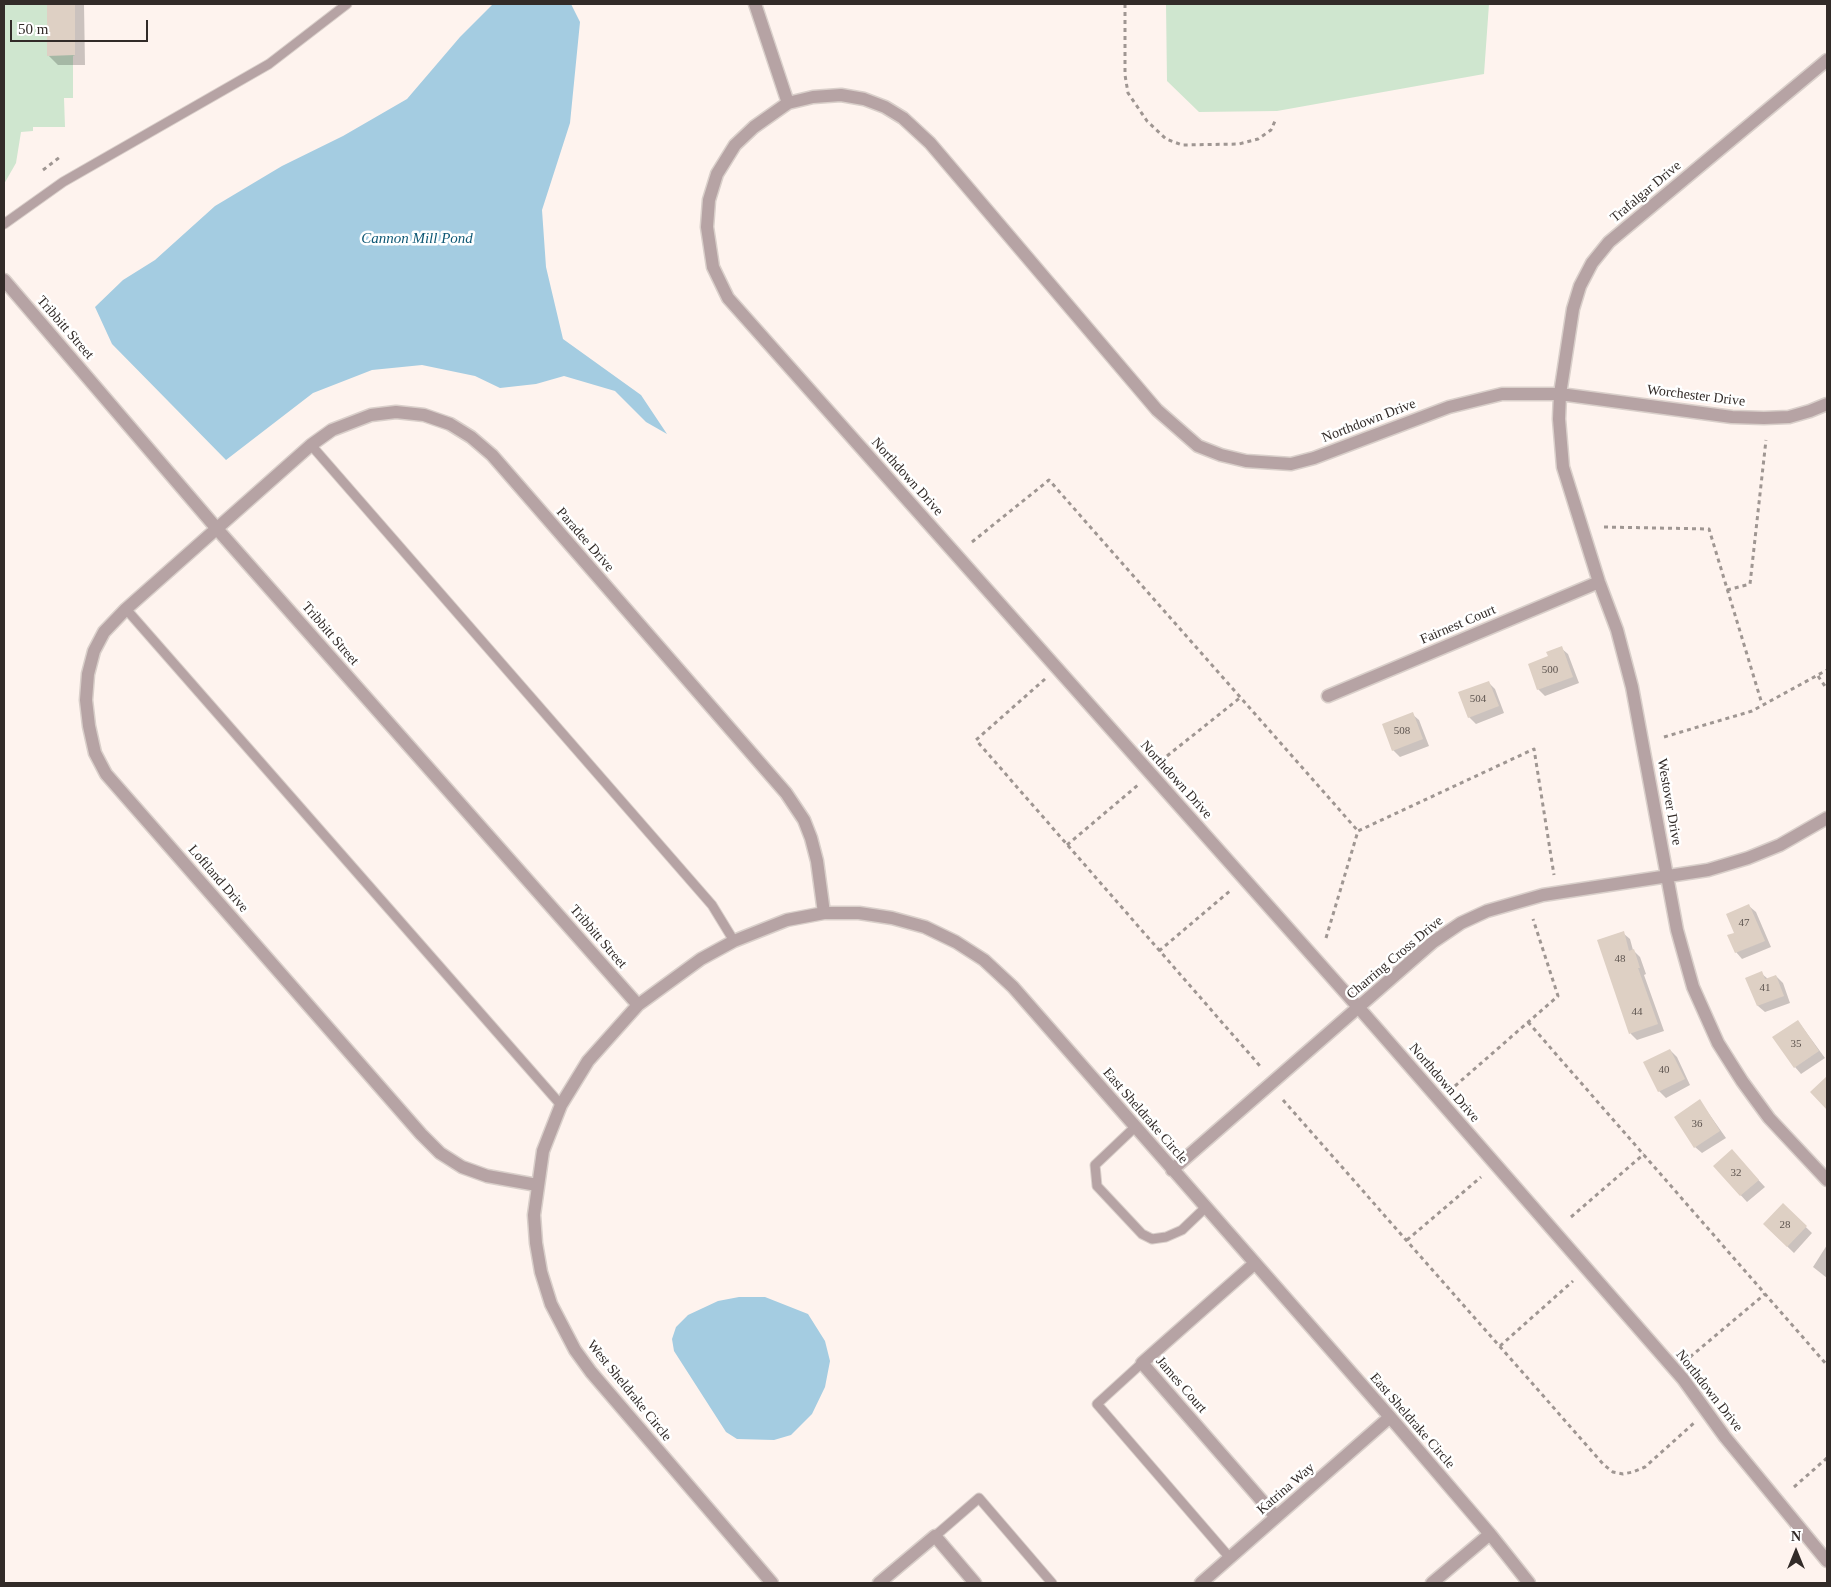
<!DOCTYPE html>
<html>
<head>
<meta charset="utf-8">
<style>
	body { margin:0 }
	#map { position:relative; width:1831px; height:1587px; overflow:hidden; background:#fef3ee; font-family:"Times New Roman",serif }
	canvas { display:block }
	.frame { position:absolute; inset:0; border:5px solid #322b28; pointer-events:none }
	.north { position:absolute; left:1771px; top:1527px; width:50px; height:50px; -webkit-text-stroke:4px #fff; paint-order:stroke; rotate:0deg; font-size:14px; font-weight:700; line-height:20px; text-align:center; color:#322b28 }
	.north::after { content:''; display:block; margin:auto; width:18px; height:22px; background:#322b28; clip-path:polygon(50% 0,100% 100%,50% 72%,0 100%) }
	.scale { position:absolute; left:10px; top:20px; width:138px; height:22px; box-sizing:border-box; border:2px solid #322b28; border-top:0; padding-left:6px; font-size:15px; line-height:18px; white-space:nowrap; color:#322b28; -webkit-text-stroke:4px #fff; paint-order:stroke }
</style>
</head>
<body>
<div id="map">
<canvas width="1831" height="1587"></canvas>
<div class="frame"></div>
<div class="north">N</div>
<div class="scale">50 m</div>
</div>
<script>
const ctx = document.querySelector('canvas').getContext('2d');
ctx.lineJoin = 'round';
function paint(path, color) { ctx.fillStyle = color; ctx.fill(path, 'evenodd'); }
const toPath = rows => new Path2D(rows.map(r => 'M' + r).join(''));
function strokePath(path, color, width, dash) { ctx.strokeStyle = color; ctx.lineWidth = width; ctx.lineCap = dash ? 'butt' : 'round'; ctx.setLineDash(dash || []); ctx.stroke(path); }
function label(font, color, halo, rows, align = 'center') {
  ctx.font = font + ' "Times New Roman",serif'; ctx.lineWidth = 5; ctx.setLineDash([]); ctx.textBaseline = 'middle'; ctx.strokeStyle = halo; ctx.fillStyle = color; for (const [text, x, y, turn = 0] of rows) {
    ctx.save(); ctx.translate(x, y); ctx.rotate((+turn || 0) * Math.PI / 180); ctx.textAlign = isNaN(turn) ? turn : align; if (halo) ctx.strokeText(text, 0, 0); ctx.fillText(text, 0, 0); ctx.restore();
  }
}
paint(toPath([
	[4,4,75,4,75,55,73,56,73,98,64,98,65,127,33,127,33,131,21,132,16,163,4,184],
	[1489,4,1484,74,1277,111,1199,112,1167,81,1166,4]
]), '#cfe6cf');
paint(toPath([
	[493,4,571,4,580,22,570,123,542,210,546,267,563,339,641,395,667,434,646,422,615,391,564,376,536,384,500,388,475,376,422,365,372,370,313,393,226,460,112,344,95,307,123,280,155,260,215,206,282,166,343,136,407,99,460,37],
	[739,1297,765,1297,808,1314,825,1341,830,1361,825,1387,812,1414,791,1435,774,1440,737,1439,726,1432,674,1351,672,1339,676,1327,688,1315,718,1301]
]), '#a4cce1');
paint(toPath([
	[48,4,84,4,85,65,58,65,48,55],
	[1561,648,1568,654,1579,683,1545,696,1538,689,1549,657],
	[1488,682,1495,689,1504,713,1476,724,1469,717],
	[1412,714,1419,720,1429,746,1400,757,1393,750],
	[1749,906,1756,912,1771,947,1742,959,1736,952,1735,933],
	[1623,933,1630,939,1633,950,1640,957,1646,974,1644,975,1664,1031,1637,1040,1631,1034,1599,940],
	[1761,973,1768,979,1776,976,1783,983,1790,1003,1765,1012,1758,1006,1746,978],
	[1798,1021,1825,1058,1801,1074,1795,1067],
	[1670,1050,1677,1057,1690,1085,1666,1098,1659,1091],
	[1700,1101,1726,1138,1702,1153,1695,1147],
	[1738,1158,1765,1187,1747,1202,1714,1166],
	[1783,1205,1812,1233,1794,1253,1764,1224],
	[1827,1245,1827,1278,1813,1267]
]), '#0003');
paint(toPath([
	[47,4,75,4,75,55,47,56],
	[1562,646,1573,677,1537,690,1528,664,1548,656,1546,652],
	[1489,681,1499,706,1468,718,1458,692],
	[1413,712,1423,739,1392,751,1382,724],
	[1749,904,1765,941,1735,953,1727,935,1734,933,1726,914],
	[1624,931,1629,951,1634,949,1640,968,1638,968,1658,1024,1629,1034,1597,940],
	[1762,971,1765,979,1776,975,1784,996,1757,1006,1745,978],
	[1798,1020,1819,1051,1794,1068,1772,1037],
	[1670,1049,1685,1079,1658,1092,1643,1062],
	[1827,1076,1827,1110,1810,1092],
	[1700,1099,1720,1131,1694,1148,1674,1117],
	[1732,1149,1759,1180,1740,1196,1713,1166],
	[1783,1203,1807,1226,1787,1247,1763,1224]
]), '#ded0c4');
const lane = toPath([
	[4,224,63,182,269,64,347,4],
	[311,445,712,905,734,941],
	[126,609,561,1105],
	[1134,1128,1095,1165,1097,1186,1142,1234,1152,1239,1166,1237,1182,1230,1205,1208],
	[1142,1363,1097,1404,1230,1558],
	[935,1536,979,1498,1052,1583]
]);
const street = toPath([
	[755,4,788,103],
	[1827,60,1609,242,1592,263,1580,286,1573,309,1560,394,1559,419,1563,467,1599,582,1617,630,1632,687,1677,930,1693,987,1718,1043,1742,1081,1769,1118,1827,1180],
	[4,280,218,530,638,1005],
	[1827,404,1810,411,1789,417,1764,418,1732,417,1560,394,1502,394,1449,407,1314,458,1291,464,1246,461,1221,455,1198,446,1157,410,930,143,903,118,885,107,864,99,841,95,813,97,788,103,754,127,735,145,717,174,709,200,707,227,713,267,728,298,1359,1008,1683,1379,1725,1437,1827,1561],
	[1328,696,1599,582],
	[1172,1170,1433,942,1461,923,1487,911,1543,895,1708,870,1748,858,1780,845,1827,818],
	[537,1185,487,1176,462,1167,440,1153,421,1134,106,774,95,753,89,726,86,700,88,674,94,651,104,632,126,609,311,445,332,430,371,415,396,412,424,415,450,424,471,437,492,455,786,793,804,820,811,838,817,861,824,913],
	[1254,1264,1142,1363,1276,1517],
	[772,1583,591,1372,575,1350,551,1304,541,1272,536,1243,534,1215,543,1151,561,1105,588,1061,638,1005,701,959,734,941,787,920,824,913,859,913,892,918,925,927,956,942,984,960,1013,987,1390,1417,1490,1534,1529,1583],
	[879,1583,935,1536,975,1583],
	[1201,1583,1390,1417],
	[1432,1583,1490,1534]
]);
strokePath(lane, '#d9cfca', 11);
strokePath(street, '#d9cfca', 15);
strokePath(toPath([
	[1125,4,1125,75,1128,93,1147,121,1166,139,1182,145,1239,144,1258,139,1271,130,1275,121],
	[43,170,60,157],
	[1604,527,1709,529,1762,704],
	[972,542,1049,480,1358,831],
	[1727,590,1750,584,1766,440],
	[1818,676,1827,689],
	[1045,679,976,740,1260,1066],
	[1664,737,1752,711,1827,670],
	[1167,756,1241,697],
	[1067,845,1138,785],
	[1326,938,1358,831,1534,749,1554,875],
	[1159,951,1231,890],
	[1528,1022,1827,1365],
	[1455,1086,1558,996,1533,919],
	[1283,1100,1604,1465,1613,1472,1623,1474,1633,1472,1645,1467,1694,1423],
	[1571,1217,1644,1154],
	[1407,1240,1481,1177],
	[1500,1346,1573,1281],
	[1690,1357,1765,1294],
	[1794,1487,1827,1458]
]), '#9f9692', 3, [4, 4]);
strokePath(lane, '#b6a3a4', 9);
strokePath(street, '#b6a3a4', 12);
label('11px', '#5d544f', null, [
	["500",1550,670],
	["504",1478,699],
	["508",1402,731],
	["47",1744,923],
	["48",1620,959],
	["41",1765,988],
	["44",1637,1012],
	["35",1796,1044],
	["40",1664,1070],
	["36",1697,1124],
	["32",1736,1173],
	["28",1785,1225]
]);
label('14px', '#322b28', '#fff', [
	["Trafalgar Drive",1646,192,-40],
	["Tribbitt Street",65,328,49],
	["Worchester Drive",1696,396,7],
	["Northdown Drive",1369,421,-21],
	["Northdown Drive",907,477,48],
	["Paradee Drive",585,540,49],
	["Fairnest Court",1458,625,-23],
	["Tribbitt Street",330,634,49],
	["Northdown Drive",1176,780,48],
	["Westover Drive",1669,802,80],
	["Loftland Drive",218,879,49],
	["Tribbitt Street",598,937,49],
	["Charring Cross Drive",1395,958,-40],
	["Northdown Drive",1444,1083,49],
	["East Sheldrake Circle",1145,1116,49],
	["James Court",1181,1385,49],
	["West Sheldrake Circle",629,1391,51],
	["Northdown Drive",1709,1391,52],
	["East Sheldrake Circle",1412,1421,49],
	["Katrina Way",1286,1489,-41]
]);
label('italic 15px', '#0e5875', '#fff', [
	["Cannon Mill Pond",417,239]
]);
</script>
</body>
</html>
